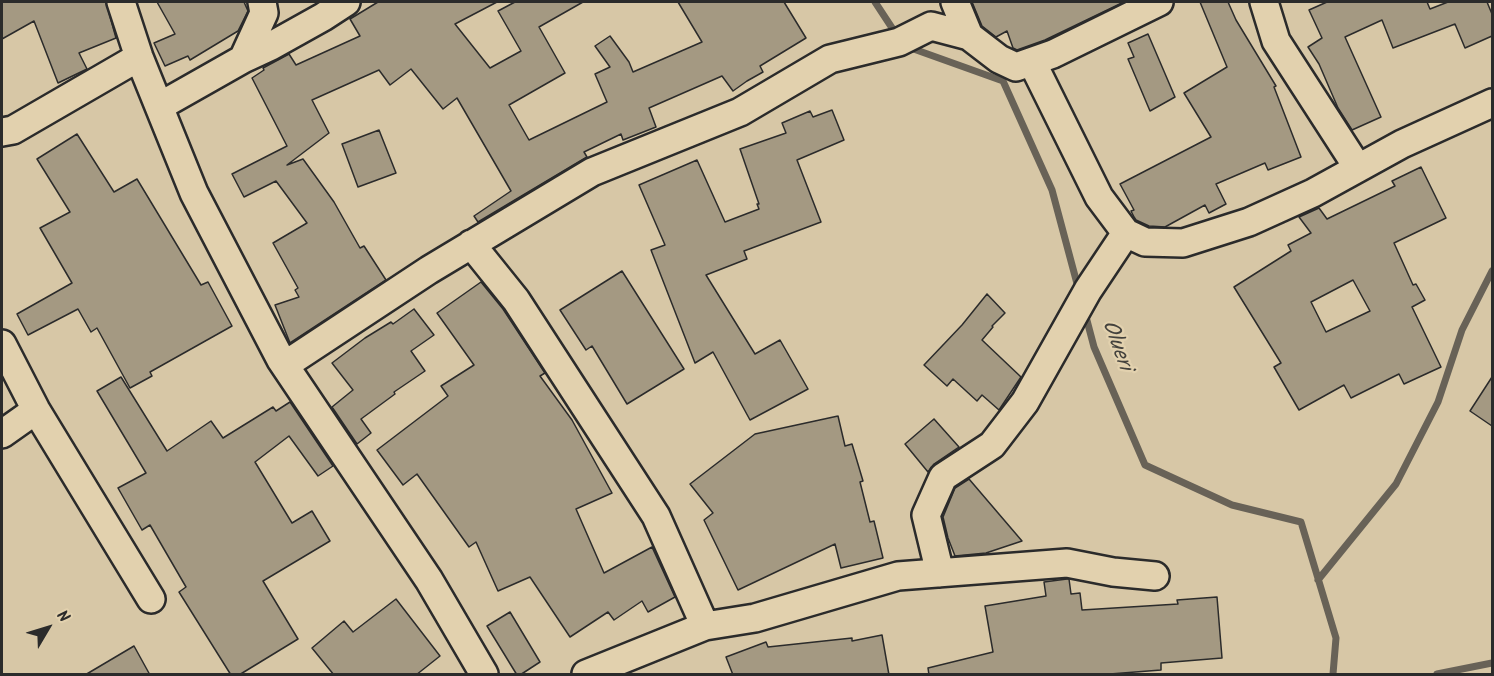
<!DOCTYPE html>
<html>
<head>
<meta charset="utf-8">
<style>
	body { margin:0 }
	#map { position:relative; width:1494px; height:676px; overflow:hidden; background:#d7c7a6; font-family:Kalam,sans-serif }
	canvas { display:block }
	.frame { position:absolute; inset:0; border:3px solid #2b2b2b; pointer-events:none }
	.north { position:absolute; left:18px; top:598px; width:60px; height:60px; -webkit-text-stroke:4px #e2d1ae; paint-order:stroke; rotate:52deg; font-size:16px; font-weight:700; line-height:24px; text-align:center; color:#2b2b2b }
	.north::after { content:''; display:block; margin:auto; width:21px; height:27px; background:#2b2b2b; clip-path:polygon(50% 0,100% 100%,50% 72%,0 100%) }
</style>
</head>
<body>
<div id="map">
<canvas width="1494" height="676"></canvas>
<div class="frame"></div>
<div class="north">N</div>
</div>
<script>
const ctx = document.querySelector('canvas').getContext('2d');
ctx.lineJoin = 'round';
const toPath = rows => new Path2D(rows.map(r => 'M' + r).join(''));
function strokePath(path, color, width, dash) { ctx.strokeStyle = color; ctx.lineWidth = width; ctx.lineCap = dash ? 'butt' : 'round'; ctx.setLineDash(dash || []); ctx.stroke(path); }
function paint(path, color) { ctx.fillStyle = color; ctx.fill(path, 'evenodd'); }
function label(font, color, halo, rows, align = 'center') {
  ctx.font = font + ' Kalam,sans-serif'; ctx.lineWidth = 4.5; ctx.setLineDash([]); ctx.textBaseline = 'middle'; ctx.strokeStyle = halo; ctx.fillStyle = color; for (const [text, x, y, turn = 0] of rows) {
    ctx.save(); ctx.translate(x, y); ctx.rotate((+turn || 0) * Math.PI / 180); ctx.textAlign = isNaN(turn) ? turn : align; if (halo) ctx.strokeText(text, 0, 0); ctx.fillText(text, 0, 0); ctx.restore();
  }
}
strokePath(toPath([
	[875,2,898,37],
	[908,47,1003,81,1052,190,1079,291],
	[1085,313,1094,347,1145,465,1232,505,1301,522,1336,638,1333,674],
	[1318,580,1396,484,1438,402,1462,330,1492,271],
	[1437,674,1492,663]
]), '#686257', 7);
const building = toPath([
	[2,2,106,2,116,38,79,53,87,69,58,83,34,21,2,39,2,2],
	[157,2,244,2,248,11,238,31,190,60,188,56,165,66,154,43,175,34,157,2],
	[378,2,497,2,455,24,490,68,521,51,498,11,515,2,583,2,539,27,565,73,509,105,529,140,607,102,595,74,610,67,595,46,610,36,629,62,633,72,702,42,678,2,784,2,806,38,760,66,763,72,747,81,733,91,722,76,649,108,656,127,623,140,621,134,584,152,587,157,478,222,474,216,511,191,457,98,443,109,411,69,390,85,379,70,312,100,329,133,287,165,303,159,334,202,360,248,364,246,386,280,290,343,275,305,299,297,295,290,298,288,273,243,307,223,276,181,244,197,232,174,287,146,252,78,264,70,263,68,289,54,296,65,360,36,350,19,378,2],
	[972,2,1124,2,1045,40,1017,50,1013,48,1007,31,996,37,982,26,972,2],
	[1200,2,1228,2,1236,20,1276,86,1274,87,1301,157,1268,170,1265,163,1216,184,1226,204,1209,213,1205,205,1165,227,1149,226,1136,220,1134,217,1131,211,1134,210,1120,184,1211,137,1184,93,1227,67,1200,2],
	[1327,2,1427,2,1430,9,1448,2,1487,2,1492,14,1492,36,1465,48,1455,24,1393,48,1382,20,1345,37,1381,117,1352,130,1338,108,1319,64,1308,47,1322,38,1309,10,1327,2],
	[1148,34,1175,97,1150,111,1128,59,1134,57,1128,43,1148,34],
	[832,110,844,140,797,160,821,222,744,251,747,259,706,275,755,354,780,340,808,389,750,420,713,352,695,363,651,250,665,245,639,185,697,160,725,222,759,209,757,204,759,204,740,149,786,133,782,123,810,111,813,117,832,110],
	[379,130,396,173,358,187,342,144,379,130],
	[77,134,114,192,137,179,201,285,208,282,232,326,150,372,152,376,130,388,97,328,91,332,78,309,28,335,17,314,72,283,40,228,70,212,37,159,77,134],
	[1421,167,1446,218,1394,243,1413,285,1416,284,1425,300,1412,307,1441,367,1404,384,1399,374,1351,398,1344,385,1299,410,1274,367,1281,363,1234,287,1291,251,1288,245,1311,233,1299,217,1319,208,1327,219,1395,186,1392,181,1421,167],
	[1353,280,1370,311,1326,332,1311,302,1353,280],
	[622,271,684,369,627,404,592,346,586,350,560,310,622,271],
	[481,282,503,309,545,373,540,376,572,420,612,493,576,509,604,573,652,547,675,597,648,612,642,601,614,620,608,612,570,637,530,577,498,591,476,542,469,547,417,474,403,485,377,450,448,396,441,386,474,365,437,313,481,282],
	[987,294,1005,313,992,326,993,327,982,340,1021,377,999,410,982,395,977,401,953,379,947,386,924,365,962,325,987,294],
	[414,309,434,335,411,351,425,371,394,392,395,394,361,419,371,433,357,444,332,407,353,390,332,363,365,338,391,322,393,324,414,309],
	[121,377,167,451,211,421,223,438,273,407,276,411,290,402,333,466,318,476,289,436,255,462,292,523,312,511,330,541,263,581,298,639,239,675,231,675,179,592,186,587,150,525,142,530,118,488,146,473,97,391,121,377],
	[1492,377,1492,426,1470,411,1492,377],
	[838,416,845,446,852,444,863,481,860,482,870,522,874,521,883,558,841,568,835,544,738,590,704,520,713,513,690,484,755,434,838,416],
	[934,419,959,447,934,464,928,472,905,444,934,419],
	[969,479,1022,541,986,553,955,556,948,538,943,517,955,488,969,479],
	[1067,579,1069,579,1071,594,1080,593,1082,610,1178,604,1177,600,1217,597,1222,658,1161,663,1161,670,1097,675,929,675,928,668,993,652,985,606,1046,596,1044,582,1067,579],
	[396,599,440,656,416,675,334,675,312,648,344,621,353,632,396,599],
	[510,612,540,662,520,675,517,675,487,626,510,612],
	[882,635,889,675,733,675,726,657,766,642,768,647,852,638,852,641,882,635],
	[134,646,150,675,85,675,134,646]
]);
paint(building, '#a49982');
strokePath(building, '#2b2b2b', 1.5);
const minor = toPath([
	[121,2,139,57,194,193,281,360,429,580,484,674],
	[955,2,969,36],
	[1264,2,1276,41,1358,168],
	[243,59,264,13,262,2],
	[1032,62,1099,197,1126,233,1145,242,1183,243,1249,222,1313,193,1402,144,1492,103],
	[160,106,243,59,271,46,323,17,346,2],
	[2,132,13,130,139,57],
	[471,244,516,300,656,516,705,626],
	[2,344,36,410,151,599],
	[285,365,429,270,592,172,740,112,830,59,899,42,931,26,969,36,999,59,1016,67,1053,54,1159,2],
	[2,434,36,410],
	[940,573,926,515,943,477,992,445,1025,402,1088,290,1126,233],
	[586,674,705,626,755,618,898,576,1067,563,1113,572,1155,576]
]);
strokePath(minor, '#2b2b2b', 32);
strokePath(minor, '#e2d1ae', 27);
label('italic 22px', '#44423d', '#e2d1ae', [
	["Olueri",1115,346,70]
]);
</script>
</body>
</html>
